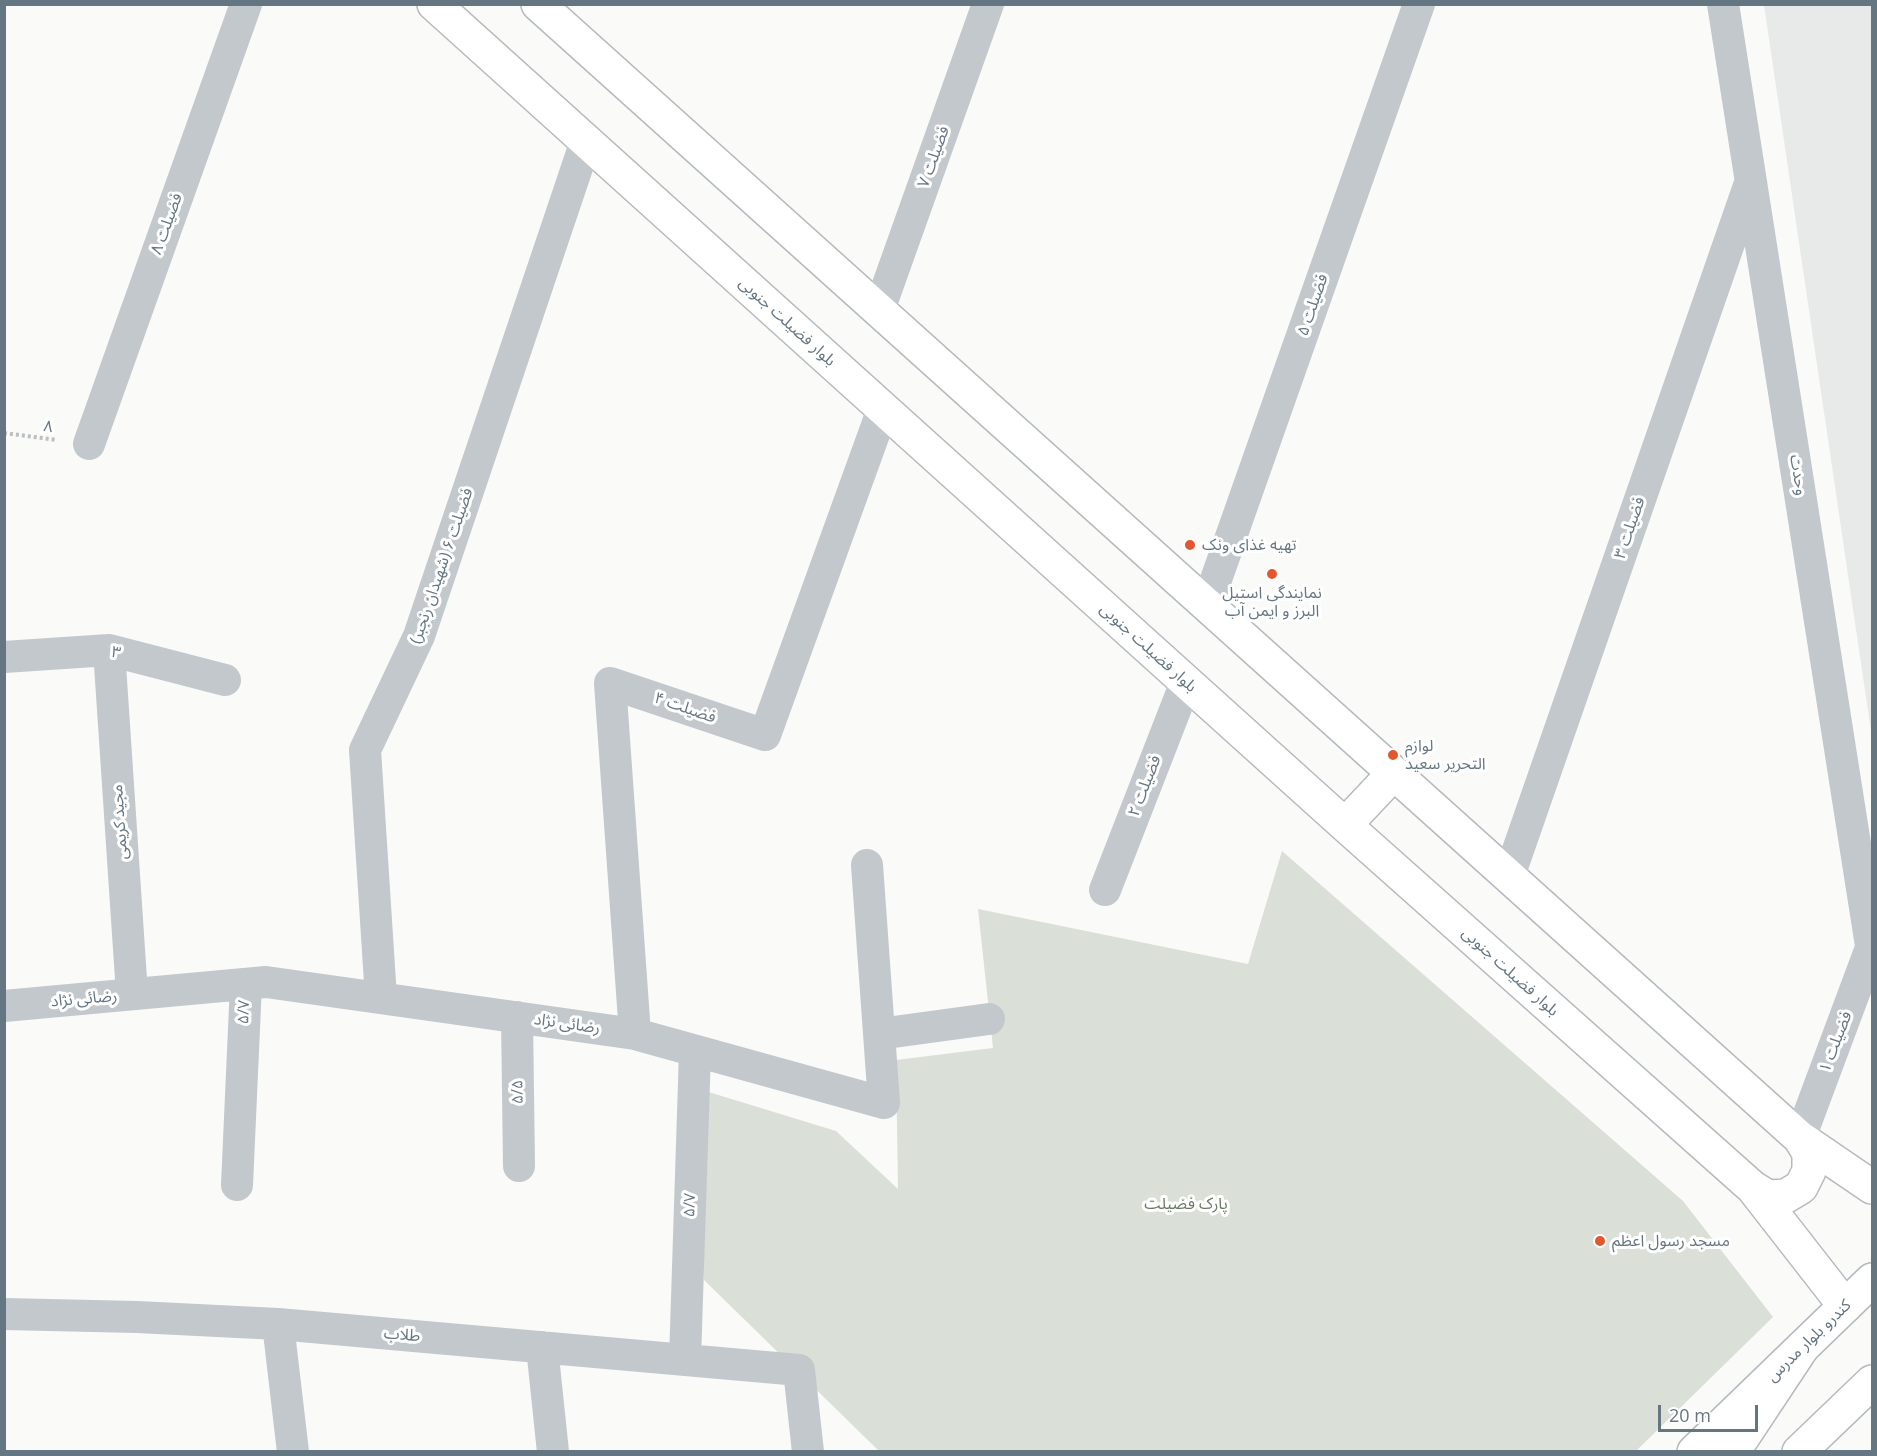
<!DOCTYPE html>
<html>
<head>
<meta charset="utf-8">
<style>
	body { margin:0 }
	#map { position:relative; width:1877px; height:1456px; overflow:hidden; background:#fafaf8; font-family:"Open Sans",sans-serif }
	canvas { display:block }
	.frame { position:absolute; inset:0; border:6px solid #657683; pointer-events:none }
	.scale { position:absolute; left:1658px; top:1405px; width:100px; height:27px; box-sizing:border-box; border:3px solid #657683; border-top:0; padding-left:8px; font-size:18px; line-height:21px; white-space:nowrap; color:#657683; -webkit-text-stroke:4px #fff; paint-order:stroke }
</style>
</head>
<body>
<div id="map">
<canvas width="1877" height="1456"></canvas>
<div class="frame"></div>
<div class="scale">20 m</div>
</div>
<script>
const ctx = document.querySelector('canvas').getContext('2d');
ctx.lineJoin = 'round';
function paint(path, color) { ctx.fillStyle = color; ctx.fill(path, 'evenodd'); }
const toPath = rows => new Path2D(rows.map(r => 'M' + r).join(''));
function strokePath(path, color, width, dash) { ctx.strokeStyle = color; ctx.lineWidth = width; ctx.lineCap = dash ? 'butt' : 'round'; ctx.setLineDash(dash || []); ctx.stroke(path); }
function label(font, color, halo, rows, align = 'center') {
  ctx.font = font + ' "Open Sans","Noto Sans Arabic",sans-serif'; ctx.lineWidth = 6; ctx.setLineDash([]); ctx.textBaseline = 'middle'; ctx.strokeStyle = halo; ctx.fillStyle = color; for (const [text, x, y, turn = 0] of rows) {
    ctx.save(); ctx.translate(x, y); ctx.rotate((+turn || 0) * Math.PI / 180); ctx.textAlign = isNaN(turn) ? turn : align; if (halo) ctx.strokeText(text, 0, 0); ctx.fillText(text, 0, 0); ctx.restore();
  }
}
paint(toPath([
	[1764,5,1872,5,1872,738]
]), '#e8e9e9');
paint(toPath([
	[1282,851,1683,1201,1773,1317,1636,1451,879,1451,704,1280,702,1090,836,1131,898,1189,896,1060,993,1048,978,909,1248,964]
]), '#dadfd7');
const secondary = toPath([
	[1694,1452,1872,1280]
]);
const primary = toPath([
	[434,4,1345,825,1753,1188,1845,1306],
	[538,4,1800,1138,1872,1187],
	[1345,825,1394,773],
	[1753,1188,1768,1197,1786,1196,1801,1187,1809,1171,1809,1153,1800,1138],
	[1733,1452,1802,1348],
	[1799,1452,1872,1382]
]);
strokePath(secondary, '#b3babf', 36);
strokePath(primary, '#b5babe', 36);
strokePath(toPath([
	[4,433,57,440]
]), '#bbbfc2', 4, [3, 3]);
strokePath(toPath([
	[1723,4,1872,952],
	[879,310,988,4],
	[89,444,246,4],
	[1207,605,1419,4],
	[109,650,132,994],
	[4,657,109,650,225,680],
	[1509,876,1750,183],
	[1105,890,1186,682],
	[381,998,365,750,419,636,586,141],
	[4,1006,266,982,635,1034,884,1103,867,865],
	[517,1017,519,1166],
	[635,1034,610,683,765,735,883,409],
	[879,1034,989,1019],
	[1800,1138,1872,945],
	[237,1185,246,984],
	[4,1314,137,1317,278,1324,799,1370,808,1452],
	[278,1324,293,1452],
	[542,1347,553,1452],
	[685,1360,695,1051]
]), '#c3c8cc', 32);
strokePath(secondary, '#fff', 33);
strokePath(primary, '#fff', 33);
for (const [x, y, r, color] of [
	[1190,545,6,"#e4572e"],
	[1272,574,6,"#e4572e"],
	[1393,755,6,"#e4572e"],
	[1600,1241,6,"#e4572e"]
]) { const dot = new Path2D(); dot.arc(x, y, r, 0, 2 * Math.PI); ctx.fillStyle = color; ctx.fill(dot); strokePath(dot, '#fff', 2); }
label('16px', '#657683', '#fff', [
	["فضیلت ۷",934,157,-70],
	["فضیلت ۸",167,224,-70],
	["فضیلت ۵",1313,305,-71],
	["بلوار فضیلت جنوبی",787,322,42],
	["۸",48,427,7],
	["وحدت",1798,475,81],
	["فضیلت ۳",1630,528,-71],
	["فضیلت ۶ (شهیدان رنجبر)",442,566,-71],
	["بلوار فضیلت جنوبی",1148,648,42],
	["۳",116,653,11],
	["فضیلت ۴",685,708,19],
	["فضیلت ۲",1145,786,-69],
	["مجید کریمی",120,822,-94],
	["بلوار فضیلت جنوبی",1510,972,42],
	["رضائی نژاد",84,999,-5],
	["۵/۷",244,1012,-88],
	["رضائی نژاد",567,1024,8],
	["فضیلت ۱",1836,1042,-69],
	["۵/۵",518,1092,-91],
	["۵/۷",690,1205,-88],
	["طلاب",402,1335,5],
	["کندرو بلوار مدرس",1809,1341,-44]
]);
label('16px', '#657683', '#fff', [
	["تهیه غذای ونک",1202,545],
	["نمایندگی استيل",1272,593,"center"],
	["البرز و ایمن آب",1272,611,"center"],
	["لوازم",1405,746],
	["التحریر سعید",1405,764],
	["مسجد رسول اعظم",1612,1241]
], 'left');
label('16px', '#687a64', '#fff', [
	["پارک فضیلت",1186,1204]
]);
</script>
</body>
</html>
